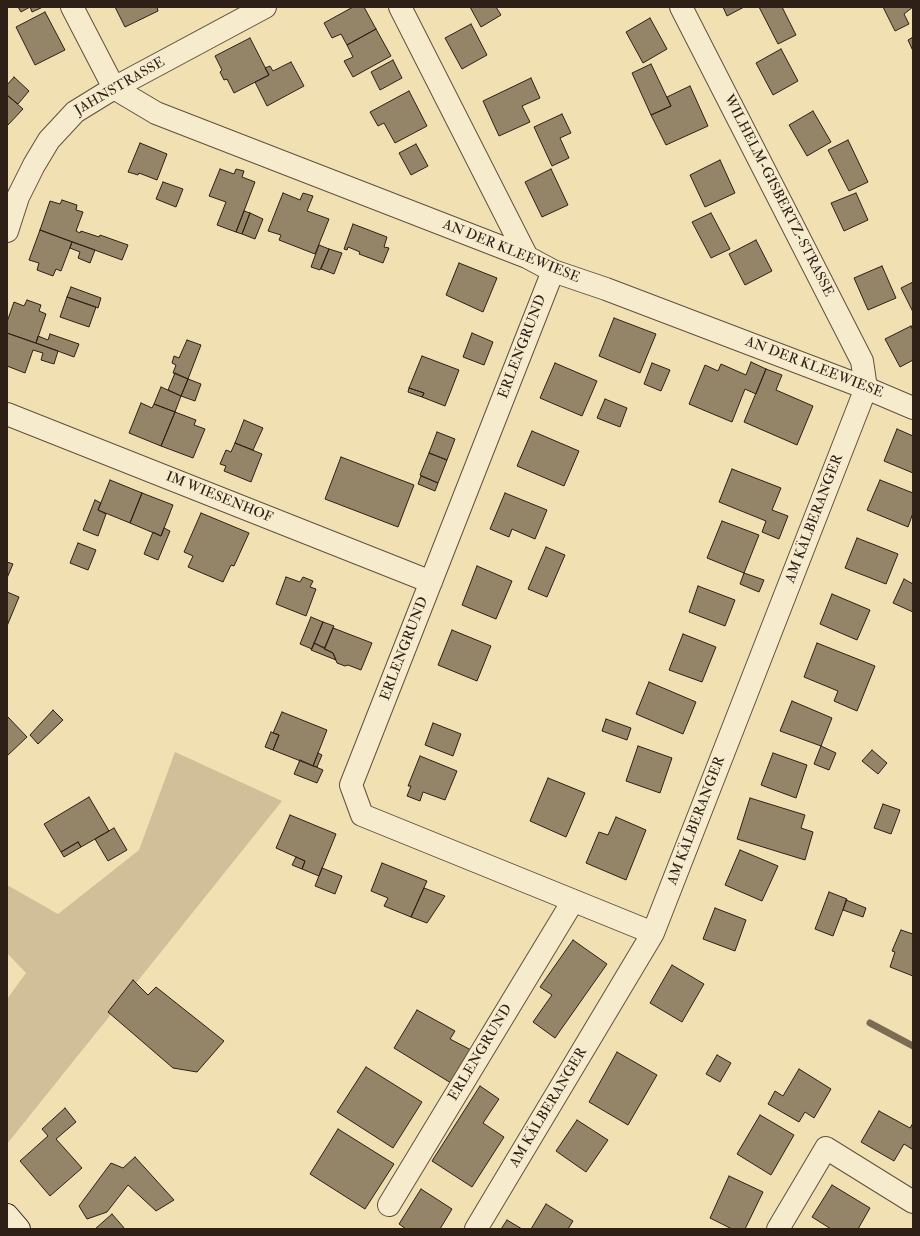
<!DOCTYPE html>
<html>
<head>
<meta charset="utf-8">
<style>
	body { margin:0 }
	#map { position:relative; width:920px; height:1236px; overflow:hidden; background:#f1e0b2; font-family:"IM FELL Double Pica",serif }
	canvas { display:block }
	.frame { position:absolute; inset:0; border:8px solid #2f2017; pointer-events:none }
</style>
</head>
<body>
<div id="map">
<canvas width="920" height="1236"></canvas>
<div class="frame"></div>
</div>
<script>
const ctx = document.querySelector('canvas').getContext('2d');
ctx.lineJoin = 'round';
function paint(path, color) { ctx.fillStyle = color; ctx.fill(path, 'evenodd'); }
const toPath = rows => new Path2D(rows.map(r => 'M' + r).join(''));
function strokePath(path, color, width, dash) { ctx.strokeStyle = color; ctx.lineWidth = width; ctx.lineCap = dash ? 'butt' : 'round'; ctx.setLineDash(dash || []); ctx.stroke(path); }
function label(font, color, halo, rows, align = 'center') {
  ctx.font = font + ' "IM FELL Double Pica",serif'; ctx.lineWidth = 3; ctx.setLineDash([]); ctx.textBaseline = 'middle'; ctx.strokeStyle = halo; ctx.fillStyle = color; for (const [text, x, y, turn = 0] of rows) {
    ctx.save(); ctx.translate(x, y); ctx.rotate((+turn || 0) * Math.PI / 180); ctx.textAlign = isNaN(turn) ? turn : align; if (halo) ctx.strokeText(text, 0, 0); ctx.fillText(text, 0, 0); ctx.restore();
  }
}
paint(toPath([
	[175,752,282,801,7,1144,7,999,26,973,7,953,7,885,58,914,139,850]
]), '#d0bf98');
strokePath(toPath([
	[870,1023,913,1046]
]), '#7c6c54', 7);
const building = toPath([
	[18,7,43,7,32,12,30,7,21,12,18,7],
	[115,7,157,7,158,11,125,27,115,7],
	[353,7,364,7,376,29,347,45,341,34,332,38,324,23,353,7],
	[470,7,496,7,501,15,481,27,470,7],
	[723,7,744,7,727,16,723,7],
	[759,7,782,7,796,35,778,44,759,7],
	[883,7,913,7,904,14,909,24,895,31,883,7],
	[45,12,65,50,35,65,16,27,45,12],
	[650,18,667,49,643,63,626,32,650,18],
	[471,24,487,55,462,69,445,38,471,24],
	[376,29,391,56,353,77,344,61,353,57,347,45,376,29],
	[913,37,913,51,908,40,913,37],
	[250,38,269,75,234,93,227,79,224,80,220,72,222,70,215,56,250,38],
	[781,49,798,81,773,95,756,63,781,49],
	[393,60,402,78,380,90,371,72,393,60],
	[291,62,304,86,267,106,255,82,269,75,265,68,270,66,273,71,291,62],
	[651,64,671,106,651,115,632,73,651,64],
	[14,77,29,91,18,104,7,95,7,85,14,77],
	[531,78,540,98,522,106,530,122,499,136,483,101,531,78],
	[690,86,708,126,666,145,651,115,671,106,667,97,690,86],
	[409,91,427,126,395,143,384,123,378,126,370,112,409,91],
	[7,95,23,109,7,126,7,95],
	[813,111,831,142,807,156,789,125,813,111],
	[562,114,571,133,560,138,569,158,552,166,534,127,562,114],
	[848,140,868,182,849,191,828,150,848,140],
	[140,143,167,154,157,180,139,173,138,175,128,172,140,143],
	[416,144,428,166,411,175,399,153,416,144],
	[720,160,735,193,705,207,690,175,720,160],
	[220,169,234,174,236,169,244,171,242,177,255,182,236,232,217,225,226,202,209,196,220,169],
	[551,169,568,205,542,217,525,182,551,169],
	[163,182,183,189,176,207,156,199,163,182],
	[283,193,300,200,303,193,313,196,307,211,329,219,315,254,279,240,281,235,268,231,283,193],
	[856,193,868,220,844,231,831,203,856,193],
	[62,200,77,205,76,210,83,212,76,231,80,233,81,231,99,237,100,235,128,245,122,260,40,230,50,201,60,204,62,200],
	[244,211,250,213,242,234,236,232,244,211],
	[250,213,263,219,255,239,242,234,250,213],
	[711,213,730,249,711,258,692,222,711,213],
	[353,224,387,237,384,247,389,248,383,263,359,254,360,252,348,247,347,250,344,249,353,224],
	[40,230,72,242,61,271,56,269,53,276,37,270,39,263,29,260,40,230],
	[756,240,772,271,745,285,729,254,756,240],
	[72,242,95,250,90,263,78,258,80,252,70,248,72,242],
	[319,245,329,249,320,270,311,267,319,245],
	[329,249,342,253,334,274,321,269,329,249],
	[459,263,497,278,483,312,446,295,459,263],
	[882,266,896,298,868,310,854,278,882,266],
	[913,282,913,312,901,288,913,282],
	[71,287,101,298,98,308,67,297,71,287],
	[67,297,96,307,89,327,60,317,67,297],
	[27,300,41,305,39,311,46,314,36,343,7,333,7,322,14,302,24,306,27,300],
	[614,318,656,334,640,373,599,356,614,318],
	[911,326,913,330,913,360,900,367,885,339,911,326],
	[7,333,58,351,54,364,41,360,43,353,33,350,25,373,7,366,7,333],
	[472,333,493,342,484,365,463,357,472,333],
	[50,334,79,344,74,357,36,343,38,336,48,340,50,334],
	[187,340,201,345,188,379,173,373,176,365,172,363,174,356,179,358,187,340],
	[422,356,459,370,445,406,422,397,424,393,409,388,422,356],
	[751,362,766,369,756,394,745,389,732,422,689,404,705,365,718,371,721,364,746,375,751,362],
	[555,363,597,381,582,416,540,398,555,363],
	[652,363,670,370,661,391,644,384,652,363],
	[766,369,782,375,776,390,813,406,797,445,744,422,766,369],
	[175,373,188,379,181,396,168,390,175,373],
	[188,379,201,384,195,401,181,396,188,379],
	[161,387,181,396,175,412,154,404,161,387],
	[409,388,424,393,422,397,408,392,409,388],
	[605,399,627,408,620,427,597,418,605,399],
	[141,403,152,408,154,404,175,412,161,446,129,433,141,403],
	[175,412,196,420,194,425,205,429,193,458,161,446,175,412],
	[244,420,263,428,253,450,235,443,244,420],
	[897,429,913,436,913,473,884,461,897,429],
	[532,431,579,451,564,486,517,466,532,431],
	[437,432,455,439,447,460,429,453,437,432],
	[235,443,262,454,251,482,224,471,226,466,220,464,226,450,231,452,235,443],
	[429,453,447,460,438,483,420,475,429,453],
	[341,457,414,485,398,527,325,499,341,457],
	[732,469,781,488,772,510,788,516,779,539,762,532,766,521,719,502,732,469],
	[421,476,438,483,435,491,418,484,421,476],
	[110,480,142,493,130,523,98,510,110,480],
	[880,480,913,493,913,513,908,527,867,510,880,480],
	[142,493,173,505,161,536,130,523,142,493],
	[505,493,547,510,535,539,512,529,509,537,490,529,505,493],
	[95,500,101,503,98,510,106,514,98,536,83,530,95,500],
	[201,513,249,533,234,566,231,565,223,582,188,567,193,556,184,552,201,513],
	[722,521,759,535,744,573,707,558,722,521],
	[164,528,170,531,158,560,144,554,153,532,161,536,164,528],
	[857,538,898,554,886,584,845,568,857,538],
	[78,543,96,550,88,570,70,563,78,543],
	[546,547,565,555,547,597,528,589,546,547],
	[7,562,13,564,7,578,7,562],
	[477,566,512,581,496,619,462,605,477,566],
	[744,573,764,580,759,592,740,584,744,573],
	[286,577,300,582,303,577,313,581,310,587,316,589,306,616,276,604,286,577],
	[904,579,913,584,913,612,893,603,904,579],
	[698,586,735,600,725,626,689,612,698,586],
	[7,592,19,597,7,626,7,592],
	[832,594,870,610,857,640,820,624,832,594],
	[311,617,323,622,312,649,300,644,311,617],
	[323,622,334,626,325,648,314,643,323,622],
	[333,628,372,643,361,670,348,665,345,666,337,663,333,653,324,649,333,628],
	[452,630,491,646,477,681,438,665,452,630],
	[683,634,716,647,702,682,669,670,683,634],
	[314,643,333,653,336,660,311,650,314,643],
	[817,643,875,666,857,711,834,701,838,691,804,677,817,643],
	[649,682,696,702,683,734,636,714,649,682],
	[792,701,832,718,821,746,780,731,792,701],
	[53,710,63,720,38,744,30,735,53,710],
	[282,712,327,730,313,766,273,750,279,735,273,733,282,712],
	[7,716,27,737,7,756,7,716],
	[606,719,631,728,627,740,602,731,606,719],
	[433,723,461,734,453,756,425,745,433,723],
	[271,732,279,735,273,750,265,747,271,732],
	[638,746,672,758,660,793,626,781,638,746],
	[821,746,836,753,829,770,814,764,821,746],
	[872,750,887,763,878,774,862,761,872,750],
	[318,753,322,755,317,767,313,766,318,753],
	[773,753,807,765,796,798,761,785,773,753],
	[420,756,457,771,445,800,423,792,420,801,407,796,411,786,408,786,420,756],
	[300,760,323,770,317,783,294,774,300,760],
	[548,778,585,793,566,837,530,821,548,778],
	[89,797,109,831,81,847,78,842,61,852,44,824,89,797],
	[750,798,805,815,801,828,813,832,805,860,737,839,750,798],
	[883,804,900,810,891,834,874,828,883,804],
	[290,815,336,834,319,876,302,869,305,861,276,848,290,815],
	[616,817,646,830,626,880,586,863,599,832,608,835,616,817],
	[114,828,127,850,108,861,95,839,114,828],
	[78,842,81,847,64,857,61,852,78,842],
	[740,850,778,866,762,901,725,885,740,850],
	[296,857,305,861,302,869,292,865,296,857],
	[382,863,427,881,411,917,384,906,388,898,371,891,382,863],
	[322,868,342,876,335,894,315,886,322,868],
	[424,888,445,896,427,923,411,917,424,888],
	[829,892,847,899,833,936,815,929,829,892],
	[846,900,866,908,863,917,843,910,846,900],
	[715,908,746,920,735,951,703,939,715,908],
	[901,930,913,934,913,976,890,967,895,952,892,951,901,930],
	[573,940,607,964,555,1038,533,1022,552,995,540,987,573,940],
	[672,965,704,984,682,1022,650,1003,672,965],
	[133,980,148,995,156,987,224,1041,197,1072,173,1068,108,1012,133,980],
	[417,1010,455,1031,450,1039,471,1050,451,1083,394,1048,417,1010],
	[617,1052,657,1075,628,1125,589,1102,617,1052],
	[717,1055,731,1063,720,1082,706,1074,717,1055],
	[366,1067,422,1102,393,1148,337,1112,366,1067],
	[799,1069,831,1089,814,1118,805,1112,799,1122,768,1104,775,1091,783,1096,799,1069],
	[480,1086,499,1099,483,1123,504,1137,472,1187,432,1161,480,1086],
	[65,1108,76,1122,56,1139,82,1168,50,1196,20,1161,48,1136,42,1129,65,1108],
	[879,1111,910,1128,913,1123,913,1147,912,1149,904,1144,894,1161,861,1142,879,1111],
	[760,1115,794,1135,771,1175,737,1154,760,1115],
	[577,1120,608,1140,586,1172,556,1151,577,1120],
	[338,1129,394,1164,365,1209,310,1174,338,1129],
	[135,1157,174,1200,156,1211,128,1185,107,1212,87,1219,79,1206,111,1163,123,1168,135,1157],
	[729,1176,763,1192,745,1229,732,1229,710,1218,729,1176],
	[832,1185,870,1208,858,1229,831,1229,812,1217,832,1185],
	[421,1189,452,1209,440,1229,406,1229,399,1224,421,1189],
	[546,1204,573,1221,568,1229,531,1229,546,1204],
	[112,1214,125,1229,95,1229,112,1214],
	[507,1220,522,1229,501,1229,507,1220]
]);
paint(building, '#948468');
strokePath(building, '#2f2017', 1);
const street = toPath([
	[72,7,114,88,156,113,527,257,553,271,606,289,866,388,913,408],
	[400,7,527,257],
	[7,231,18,197,34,165,49,140,75,112,114,88,265,7],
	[553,271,351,785,362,815,653,933],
	[7,414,431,582],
	[389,1205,573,901],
	[476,1229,653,933,866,388,862,361,681,7],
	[778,1229,826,1148,913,1202]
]);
const secondary = toPath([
	[7,1215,19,1229]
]);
strokePath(street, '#60503e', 24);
strokePath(secondary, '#2f2017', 24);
strokePath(street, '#f6ebcd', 22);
strokePath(secondary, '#f6ebcd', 22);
label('14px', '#2f2017', '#f6ebcd', [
	["JAHNSTRASSE",120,87,-30],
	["WILHELM-GISBERTZ-STRASSE",778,196,63],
	["AN DER KLEEWIESE",511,252,22],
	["ERLENGRUND",523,347,-69],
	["AN DER KLEEWIESE",814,368,21],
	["IM WIESENHOF",219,498,22],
	["AM KÄLBERANGER",815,519,-69],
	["ERLENGRUND",405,649,-69],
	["AM KÄLBERANGER",697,821,-69],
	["ERLENGRUND",481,1053,-59],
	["AM KÄLBERANGER",549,1108,-59]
]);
</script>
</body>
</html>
